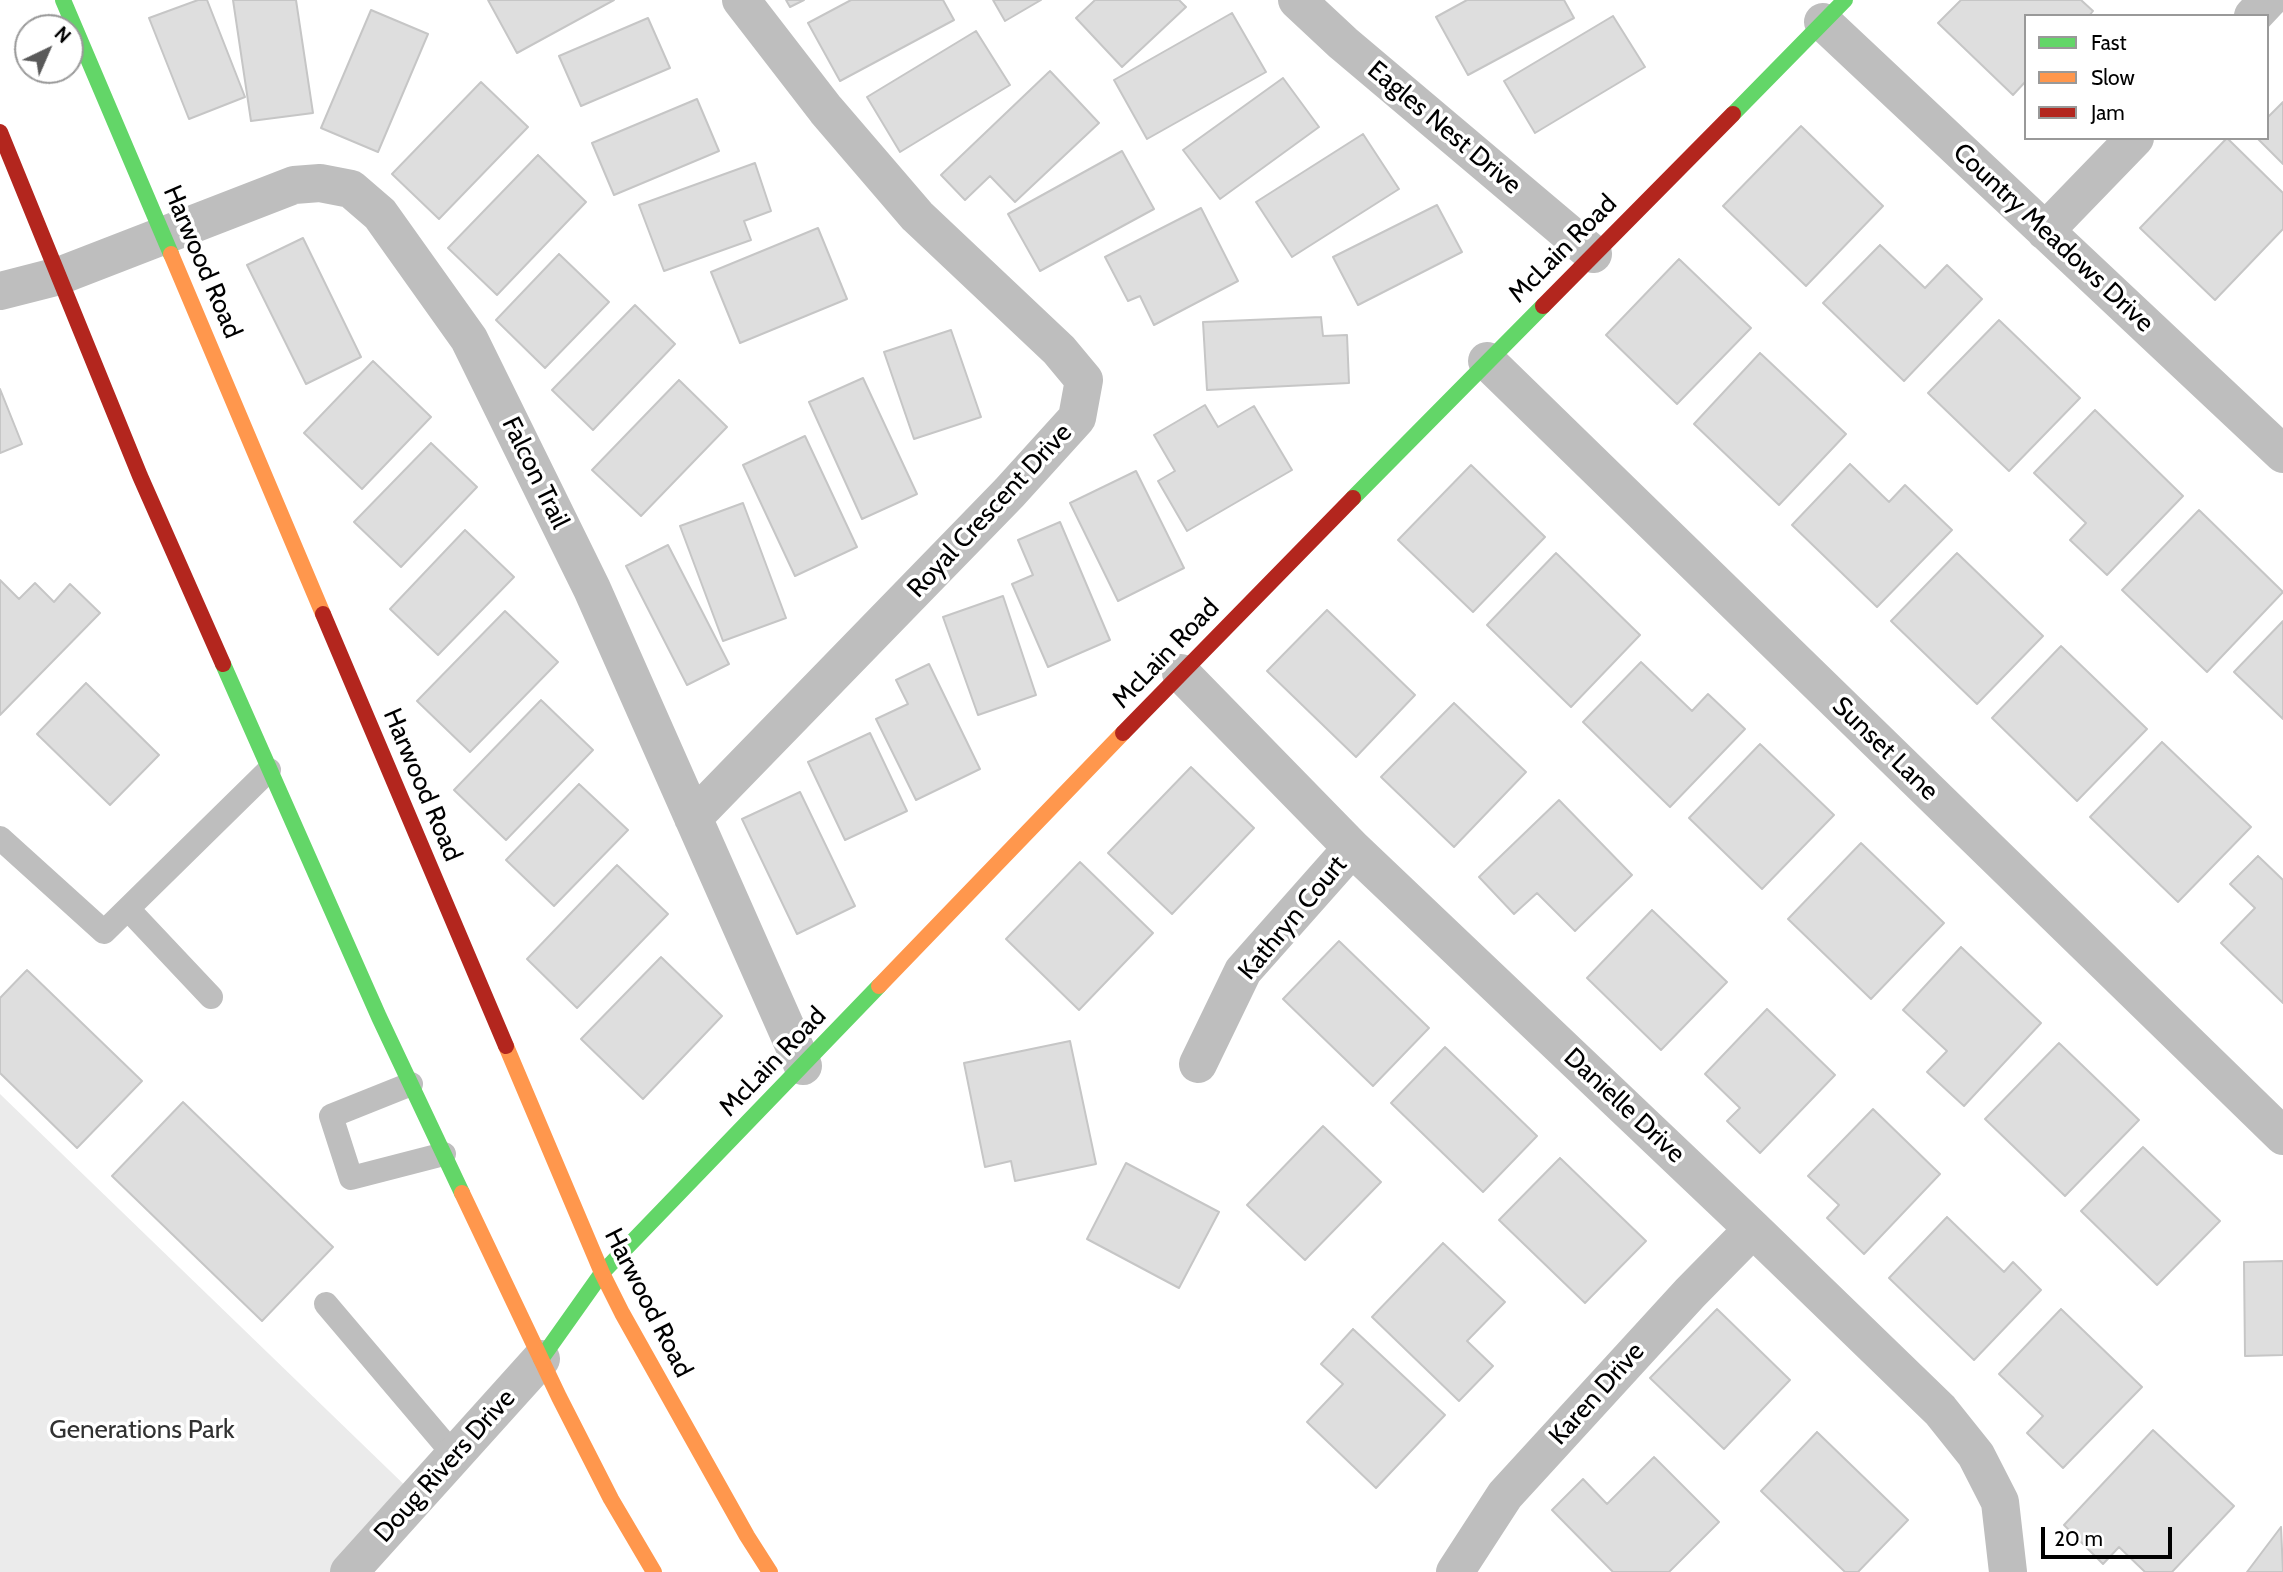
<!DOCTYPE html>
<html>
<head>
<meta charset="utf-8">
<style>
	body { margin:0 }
	#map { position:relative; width:2283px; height:1572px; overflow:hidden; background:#fff; font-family:Cabin,sans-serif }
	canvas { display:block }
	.legend { position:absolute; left:2024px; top:14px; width:245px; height:126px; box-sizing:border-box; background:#fff; border:2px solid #999; margin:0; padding:9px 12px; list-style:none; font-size:21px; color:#000 }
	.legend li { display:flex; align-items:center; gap:14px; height:35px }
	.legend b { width:35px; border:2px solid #999 }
	.north { position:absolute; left:14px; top:14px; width:70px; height:70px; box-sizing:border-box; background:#fff; border:2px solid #999; border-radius:50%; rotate:44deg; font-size:19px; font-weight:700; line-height:28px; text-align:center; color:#000 }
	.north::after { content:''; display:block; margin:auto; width:24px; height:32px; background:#595959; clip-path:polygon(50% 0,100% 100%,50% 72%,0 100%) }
	.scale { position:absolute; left:2041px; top:1527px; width:131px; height:32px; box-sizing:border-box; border:4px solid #000; border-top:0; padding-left:9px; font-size:21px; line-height:24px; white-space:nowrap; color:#000; -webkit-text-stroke:5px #fff; paint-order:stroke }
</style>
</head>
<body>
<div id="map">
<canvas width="2283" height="1572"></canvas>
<ul class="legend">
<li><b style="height:9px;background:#63d668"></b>Fast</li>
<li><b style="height:9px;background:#ff974d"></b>Slow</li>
<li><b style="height:9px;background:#b3261e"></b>Jam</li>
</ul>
<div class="north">N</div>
<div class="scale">20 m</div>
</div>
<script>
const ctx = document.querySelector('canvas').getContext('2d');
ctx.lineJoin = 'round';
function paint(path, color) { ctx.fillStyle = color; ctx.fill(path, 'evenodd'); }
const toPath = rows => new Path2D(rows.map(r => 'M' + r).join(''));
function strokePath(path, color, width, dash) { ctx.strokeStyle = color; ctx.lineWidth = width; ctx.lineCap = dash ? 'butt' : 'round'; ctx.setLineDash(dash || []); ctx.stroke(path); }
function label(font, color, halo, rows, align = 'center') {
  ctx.font = font + ' Cabin,sans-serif'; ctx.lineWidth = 7; ctx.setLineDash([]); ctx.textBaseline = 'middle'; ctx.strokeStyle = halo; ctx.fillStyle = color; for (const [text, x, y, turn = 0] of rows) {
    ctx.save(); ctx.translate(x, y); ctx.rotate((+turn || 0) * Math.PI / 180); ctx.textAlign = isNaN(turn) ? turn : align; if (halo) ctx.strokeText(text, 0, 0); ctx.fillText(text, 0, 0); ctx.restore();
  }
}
paint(toPath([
	[0,1094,418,1498,349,1572,0,1572]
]), '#ebebeb');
const building = toPath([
	[198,0,207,0,245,97,189,119,149,18,198,0],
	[233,0,296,0,313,113,251,121,233,0],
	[488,0,614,0,517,53,488,0],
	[786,0,804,0,790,7,786,0],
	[851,0,943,0,954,20,840,81,808,23,851,0],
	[993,0,1041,0,1005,21,993,0],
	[1095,0,1179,0,1186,7,1122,67,1076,18,1095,0],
	[1467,0,1564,0,1574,18,1468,75,1436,17,1467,0],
	[1961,0,2081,0,2093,11,2089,16,2026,16,2026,81,2013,95,1938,23,1961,0],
	[371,10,428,34,378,152,321,128,371,10],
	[1232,13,1266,72,1147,139,1114,80,1232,13],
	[1613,16,1645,67,1535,133,1504,81,1613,16],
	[648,18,670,68,581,106,559,56,648,18],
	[976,31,1010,85,900,152,867,97,976,31],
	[1050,71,1099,123,1015,202,990,176,965,200,941,175,1050,71],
	[1283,78,1319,127,1220,199,1183,150,1283,78],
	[481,82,528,127,439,219,392,174,481,82],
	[697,99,719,151,614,195,592,143,697,99],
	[2283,102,2283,164,2257,138,2267,138,2267,118,2283,102],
	[1801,126,1883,206,1806,286,1723,206,1801,126],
	[1363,134,1399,189,1292,257,1256,202,1363,134],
	[2227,138,2283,193,2283,229,2215,300,2140,228,2227,138],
	[1122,151,1154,209,1040,271,1008,214,1122,151],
	[538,155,586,202,497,295,448,248,538,155],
	[755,163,771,211,744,221,751,240,664,271,639,205,755,163],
	[1437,205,1462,252,1358,305,1333,257,1437,205],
	[1201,208,1238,281,1154,325,1140,296,1128,301,1105,257,1201,208],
	[818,228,847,299,740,343,711,272,818,228],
	[303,238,361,357,306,384,247,265,303,238],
	[1880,245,1925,288,1947,265,1982,299,1904,381,1823,303,1880,245],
	[559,254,609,302,545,368,496,320,559,254],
	[1679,259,1751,328,1677,404,1606,335,1679,259],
	[635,305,675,344,593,430,552,390,635,305],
	[1321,317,1323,336,1347,335,1349,383,1207,390,1203,322,1321,317],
	[1999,320,2080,398,2009,471,1928,393,1999,320],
	[951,330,981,417,914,439,884,352,951,330],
	[1760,353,1846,434,1779,505,1694,424,1760,353],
	[373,361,431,417,362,489,304,433,373,361],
	[863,378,917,494,862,519,809,402,863,378],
	[679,380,727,427,641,516,592,470,679,380],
	[0,389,22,444,0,453,0,389],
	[1205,405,1218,427,1254,406,1292,470,1187,531,1158,481,1175,471,1154,435,1205,405],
	[2095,410,2183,496,2107,575,2070,540,2086,523,2034,473,2095,410],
	[805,436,857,547,795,576,743,465,805,436],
	[431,443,477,487,401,567,354,522,431,443],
	[1850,464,1889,502,1905,485,1952,530,1877,607,1792,525,1850,464],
	[1471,465,1545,537,1473,612,1398,540,1471,465],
	[1136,471,1184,568,1118,601,1070,503,1136,471],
	[743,503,786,618,723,641,680,526,743,503],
	[2199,510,2283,592,2207,672,2122,590,2199,510],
	[1060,522,1110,640,1048,667,1012,584,1033,575,1018,540,1060,522],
	[465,530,514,577,438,655,390,609,465,530],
	[668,545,729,664,687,685,626,566,668,545],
	[1556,553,1640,635,1571,707,1487,625,1556,553],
	[1957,553,2043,636,1977,704,1891,621,1957,553],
	[0,580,19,599,35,583,54,602,70,584,100,613,0,715,0,580],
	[1003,596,1036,695,978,715,943,617,1003,596],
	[1327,610,1415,695,1356,757,1267,671,1327,610],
	[505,611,558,662,470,752,417,701,505,611],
	[2283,621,2283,719,2234,672,2283,621],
	[2061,646,2147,729,2077,801,1992,718,2061,646],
	[1641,662,1692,711,1708,694,1745,729,1670,807,1583,722,1641,662],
	[929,664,980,769,916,800,876,719,908,704,896,680,929,664],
	[86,683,159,755,110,805,37,734,86,683],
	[541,700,593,750,506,840,454,790,541,700],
	[1454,703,1526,772,1454,847,1381,777,1454,703],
	[870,733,907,811,845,840,808,762,870,733],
	[2162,742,2251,827,2178,902,2090,817,2162,742],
	[1760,744,1834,815,1762,889,1689,818,1760,744],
	[1191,767,1254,828,1172,914,1108,853,1191,767],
	[579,784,628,830,554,906,506,860,579,784],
	[800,792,855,906,797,934,742,819,800,792],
	[1559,800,1632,875,1575,931,1537,893,1514,914,1479,877,1559,800],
	[1861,843,1944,923,1871,999,1788,919,1861,843],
	[2258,856,2283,880,2283,1003,2221,943,2255,908,2230,884,2258,856],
	[1080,862,1153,933,1079,1010,1006,939,1080,862],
	[617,865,668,914,577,1008,527,959,617,865],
	[1652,910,1727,982,1661,1050,1587,978,1652,910],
	[1339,941,1429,1028,1373,1086,1283,999,1339,941],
	[1961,947,2041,1023,1964,1106,1927,1072,1947,1051,1903,1010,1961,947],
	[661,957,722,1016,643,1099,581,1039,661,957],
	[27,970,142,1081,77,1148,0,1073,0,998,27,970],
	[1767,1009,1835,1075,1760,1153,1727,1121,1740,1108,1705,1074,1767,1009],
	[1070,1041,1096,1164,1015,1181,1011,1161,985,1167,964,1063,1070,1041],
	[2059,1043,2139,1120,2065,1196,1985,1119,2059,1043],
	[1445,1047,1537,1136,1483,1192,1391,1103,1445,1047],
	[183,1102,333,1247,262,1321,112,1176,183,1102],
	[1873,1109,1940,1174,1864,1254,1827,1218,1839,1205,1808,1176,1873,1109],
	[1323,1126,1381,1182,1305,1260,1247,1205,1323,1126],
	[2143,1147,2220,1221,2157,1285,2081,1211,2143,1147],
	[1560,1158,1646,1241,1585,1303,1499,1220,1560,1158],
	[1126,1163,1219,1212,1179,1288,1087,1239,1126,1163],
	[1947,1217,2004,1272,2013,1262,2041,1290,1974,1360,1889,1278,1947,1217],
	[1443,1243,1505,1302,1467,1341,1493,1366,1459,1401,1372,1317,1443,1243],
	[2283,1261,2283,1355,2245,1356,2244,1262,2283,1261],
	[1717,1309,1790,1380,1724,1449,1650,1378,1717,1309],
	[2061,1309,2142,1387,2063,1468,2027,1433,2043,1416,1999,1374,2061,1309],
	[1353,1329,1445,1415,1376,1488,1307,1422,1343,1384,1321,1364,1353,1329],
	[2153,1430,2234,1506,2172,1572,2145,1572,2119,1547,2103,1564,2064,1525,2153,1430],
	[1817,1432,1908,1520,1858,1572,1845,1572,1761,1491,1817,1432],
	[1654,1457,1719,1522,1669,1572,1613,1572,1552,1510,1583,1479,1607,1504,1654,1457],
	[2281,1527,2283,1572,2247,1572,2281,1527]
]);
paint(building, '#dedede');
strokePath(building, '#c6c6c6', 2);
strokePath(toPath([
	[0,838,104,932,269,770],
	[128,909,211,997],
	[411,1084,331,1116,351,1178,444,1154],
	[326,1304,455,1456]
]), '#bebebe', 24);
strokePath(toPath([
	[1297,0,1343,43,1593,254],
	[2253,16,2268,0],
	[1823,22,2283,454],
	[2045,231,2135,138],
	[0,291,59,276,294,185,320,183,351,189,380,214,469,339,592,589,803,1066],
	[1487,361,2283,1136],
	[1181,673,1352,848,1753,1229,1940,1410,1976,1455,2000,1502,2008,1572],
	[693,818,1009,493,1077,418,1084,380,1059,350,917,216,826,110,741,0],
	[1198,1064,1243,971,1352,848],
	[349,1572,541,1359],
	[1455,1572,1505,1495,1690,1293,1753,1229]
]), '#bebebe', 38);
strokePath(toPath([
	[63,0,171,254],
	[1733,114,1845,0],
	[1353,498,1543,306],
	[223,664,379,1017,462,1193],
	[541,1359,602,1273,879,986]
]), '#63d668', 16);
strokePath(toPath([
	[171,254,323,614],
	[879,986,1123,733],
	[506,1046,602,1273,622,1313,747,1536,770,1572],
	[462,1193,559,1397,611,1499,654,1572]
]), '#ff974d', 16);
strokePath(toPath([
	[0,132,140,476,223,664],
	[1543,306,1733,114],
	[323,614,506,1046],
	[1123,733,1353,498]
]), '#b3261e', 16);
label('26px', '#000', '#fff', [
	["Eagles Nest Drive",1444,128,40],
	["Country Meadows Drive",2053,238,43],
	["McLain Road",1563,249,-45],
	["Harwood Road",202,262,67],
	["Falcon Trail",535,473,64],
	["Royal Crescent Drive",990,511,-47],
	["McLain Road",1166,654,-46],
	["Sunset Lane",1885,749,44],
	["Harwood Road",422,785,67],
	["Kathryn Court",1293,918,-50],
	["McLain Road",773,1062,-46],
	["Danielle Drive",1624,1106,43],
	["Harwood Road",648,1303,63],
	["Karen Drive",1597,1394,-48],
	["Doug Rivers Drive",445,1466,-48]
]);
label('26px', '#313131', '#fff', [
	["Generations Park",142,1430]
]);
</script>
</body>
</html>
